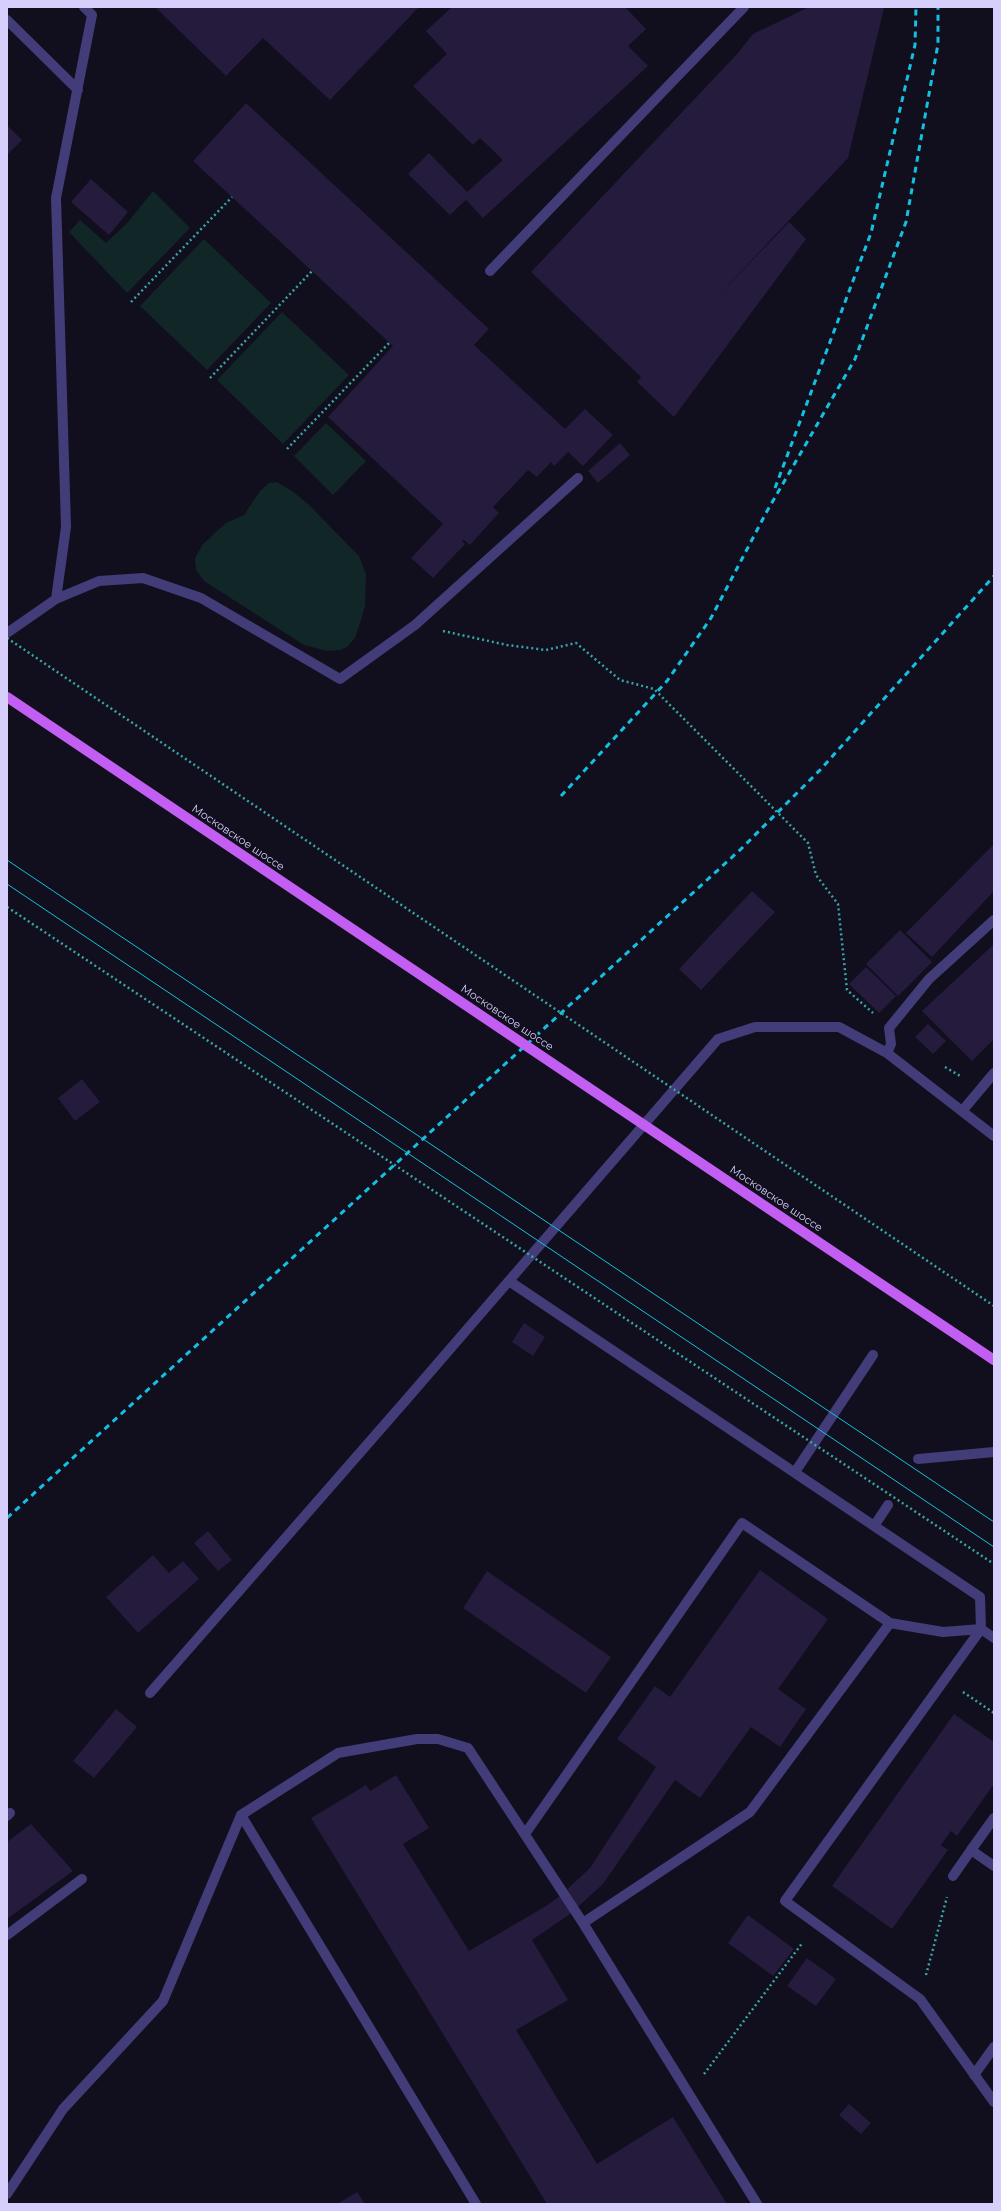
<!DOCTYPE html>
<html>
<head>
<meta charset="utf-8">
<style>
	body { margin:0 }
	#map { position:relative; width:1001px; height:2211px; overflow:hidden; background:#110e1d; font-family:Montserrat,sans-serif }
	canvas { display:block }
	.frame { position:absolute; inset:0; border:8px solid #d6cefb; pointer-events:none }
</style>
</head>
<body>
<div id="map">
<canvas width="1001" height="2211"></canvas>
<div class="frame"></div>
</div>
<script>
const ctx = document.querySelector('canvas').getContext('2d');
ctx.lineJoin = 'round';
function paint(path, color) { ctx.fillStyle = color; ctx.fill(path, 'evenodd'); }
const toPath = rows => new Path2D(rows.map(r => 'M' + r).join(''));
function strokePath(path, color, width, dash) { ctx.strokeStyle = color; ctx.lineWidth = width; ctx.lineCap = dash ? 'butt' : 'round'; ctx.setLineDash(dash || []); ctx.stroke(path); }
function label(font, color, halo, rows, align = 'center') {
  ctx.font = font + ' Montserrat,sans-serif'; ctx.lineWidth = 4; ctx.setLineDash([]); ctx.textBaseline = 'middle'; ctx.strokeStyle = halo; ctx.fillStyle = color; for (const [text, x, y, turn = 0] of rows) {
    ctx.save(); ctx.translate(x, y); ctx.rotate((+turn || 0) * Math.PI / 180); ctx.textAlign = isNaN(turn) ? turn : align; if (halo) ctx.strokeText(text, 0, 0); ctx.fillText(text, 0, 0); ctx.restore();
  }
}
paint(toPath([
	[153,191,190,228,127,293,69,232,80,220,106,243,128,222],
	[204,239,271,303,207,370,140,306],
	[282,312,349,375,283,444,217,380],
	[326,423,366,461,333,495,294,456],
	[277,482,292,491,308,504,359,556,366,574,365,606,360,623,355,638,347,647,340,650,327,651,304,645,204,581,196,570,195,558,203,544,226,523,244,515,260,491,269,483]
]), '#112627');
paint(toPath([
	[155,7,419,7,330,100,263,38,226,76],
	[452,7,625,7,646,29,628,46,648,66,483,218,466,200,450,215,408,174,429,153,467,192,503,160,480,138,473,145,413,86,447,54,426,31],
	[809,7,884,8,848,158,713,301,789,222,806,239,674,417,637,382,641,377,531,272,737,54,753,34],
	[246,103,489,329,474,345,565,429,585,409,613,435,583,466,568,452,554,466,551,462,537,477,528,470,493,507,499,513,470,545,464,540,462,541,465,544,433,578,411,558,443,524,328,417,393,346,193,161],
	[7,125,22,140,7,155],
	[91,179,128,212,109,235,71,202],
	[620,443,630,455,598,483,588,471],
	[994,844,994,891,932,957,906,933],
	[752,891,775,912,701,990,679,969],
	[900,930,932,962,898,996,866,964],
	[994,944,994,1039,972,1061,922,1011],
	[866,967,896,996,879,1013,849,984],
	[928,1024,946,1041,933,1054,915,1037],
	[82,1079,100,1102,75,1121,58,1098],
	[524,1323,545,1337,533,1356,512,1342],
	[208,1531,232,1560,218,1571,194,1543],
	[153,1555,169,1573,183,1561,199,1579,138,1633,106,1597],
	[760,1570,828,1619,778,1689,806,1709,780,1747,751,1727,700,1798,675,1780,603,1884,570,1914,532,1940,568,2000,516,2030,597,2164,673,2117,727,2204,547,2204,311,1818,366,1785,370,1791,396,1775,429,1828,403,1844,469,1951,546,1906,560,1896,590,1868,656,1767,617,1739,655,1686,670,1697],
	[487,1571,611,1657,586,1693,463,1608],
	[116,1709,137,1727,94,1778,73,1761],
	[954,1714,994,1742,994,1784,957,1836,951,1831,941,1845,948,1850,892,1929,832,1886],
	[31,1824,73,1871,7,1919,7,1842],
	[748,1915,794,1949,773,1976,728,1943],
	[807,1958,836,1979,816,2006,787,1986],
	[849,2104,871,2123,861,2134,839,2115],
	[357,2192,365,2204,337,2204]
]), '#241b3d');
strokePath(toPath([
	[131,302,232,197],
	[210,378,312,271],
	[287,449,389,343],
	[443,631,507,645,546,650,576,643,620,680,654,689,808,843,816,875,838,904,847,990,873,1013],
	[945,1067,962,1077],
	[963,1692,994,1713],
	[926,1975,947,1897],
	[704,2074,803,1942]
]), '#37a6a6', 2.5, [2, 3]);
strokePath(toPath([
	[7,20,78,90],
	[490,271,744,7],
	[56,599,99,581,143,578,201,598,340,679,415,625,578,478],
	[7,633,56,599,66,527,56,198,92,15,84,7],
	[887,1053,891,1044,889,1028,929,979,994,920],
	[963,1110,994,1073],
	[509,1281,980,1597,981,1629,943,1632,890,1623],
	[918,1459,994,1452],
	[795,1472,873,1355],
	[874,1526,888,1505],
	[994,1638,981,1629,785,1901,920,1999,994,2102],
	[150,1693,406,1400,718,1039,755,1027,839,1027,887,1053,994,1136],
	[7,1816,10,1813],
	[525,1834,742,1523,890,1623,750,1812,583,1923],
	[971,1850,994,1818],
	[953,1876,971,1850,994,1866],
	[7,1935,82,1879],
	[974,2075,994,2047],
	[7,2194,63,2109,163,2001,241,1815],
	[476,2204,241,1815,338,1753,417,1739,438,1739,468,1748,583,1923,757,2204]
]), '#423c78', 10);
strokePath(toPath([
	[7,860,994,1522],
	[7,884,994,1547]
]), '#13c0e2', 1);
strokePath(toPath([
	[775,488,871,233,915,45,916,7],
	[561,796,667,681,711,618,766,513,855,359,906,222,938,44,938,7],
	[7,1518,741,849,821,769,994,576]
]), '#13c0e2', 3, [6, 5]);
strokePath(toPath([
	[7,638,994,1306],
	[7,907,994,1564]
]), '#37a6a6', 2.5, [2, 3]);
strokePath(toPath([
	[7,697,994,1360]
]), '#c35ef2', 10);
label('11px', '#d6cefb', '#110e1d', [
	["Московское шоссе",238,838,34],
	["Московское шоссе",507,1018,34],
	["Московское шоссе",776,1199,34]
]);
</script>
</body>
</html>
